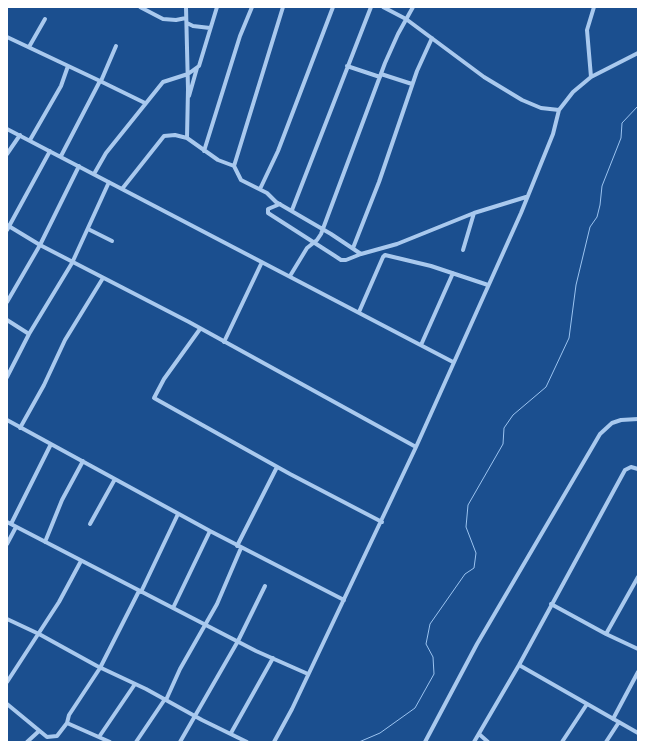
<!DOCTYPE html>
<html>
<head>
<meta charset="utf-8">
<style>
	body { margin:0 }
	#map { position:relative; width:645px; height:749px; overflow:hidden; background:#1b4f8f; font-family:Roboto,sans-serif }
	canvas { display:block }
	.frame { position:absolute; inset:0; border:8px solid #fff; pointer-events:none }
</style>
</head>
<body>
<div id="map">
<canvas width="645" height="749"></canvas>
<div class="frame"></div>
</div>
<script>
const ctx = document.querySelector('canvas').getContext('2d');
ctx.lineJoin = 'round';
const toPath = rows => new Path2D(rows.map(r => 'M' + r).join(''));
function strokePath(path, color, width, dash) { ctx.strokeStyle = color; ctx.lineWidth = width; ctx.lineCap = dash ? 'butt' : 'round'; ctx.setLineDash(dash || []); ctx.stroke(path); }
strokePath(toPath([
	[359,742,380,733,415,708,434,674,433,657,426,644,430,624,465,574,474,568,476,553,466,527,468,505,503,444,504,428,513,415,546,387,569,338,576,285,590,227,597,217,600,205,602,186,621,138,622,123,638,106]
]), '#9cc4f0', 1);
strokePath(toPath([
	[140,7,163,19,176,20,186,18],
	[186,7,188,89,187,138],
	[383,7,406,19,484,77,522,100,541,108,559,110],
	[187,23,193,26,210,28],
	[7,37,100,81],
	[29,47,45,19],
	[347,66,380,77],
	[381,74,412,84],
	[591,77,587,30,594,7],
	[101,81,116,46],
	[189,96,197,68],
	[7,129,453,362],
	[30,140,61,86,68,66],
	[204,151,240,36,252,7],
	[7,154,20,135],
	[61,156,100,81,145,103],
	[234,166,283,7],
	[94,174,106,153,163,82,188,74,199,66,217,7],
	[122,189,164,136,175,135,187,138,218,160,234,166,241,180,267,193,276,202,331,234,361,254,397,244,474,213,526,197],
	[260,189,278,151,333,7],
	[280,204,268,209,268,213,335,256,341,260,346,260,361,254],
	[292,210,371,7],
	[7,225,40,245,189,322,416,447],
	[88,229,112,241],
	[7,230,50,151],
	[353,248,379,182,417,71,432,38],
	[463,250,474,213],
	[290,276,307,248,317,240,321,234,385,63,398,34,413,7],
	[7,302,40,245,79,166],
	[359,312,383,257,385,255,431,266,488,285],
	[7,320,29,334],
	[200,329,164,379,154,398,290,474,382,522],
	[224,342,262,262],
	[421,345,453,273],
	[7,377,29,334,72,263,109,182],
	[7,420,210,531,344,600],
	[20,428,44,385,65,340,103,278],
	[7,522,256,651,308,674],
	[11,524,51,444],
	[90,524,115,479],
	[45,542,62,500,83,461],
	[7,544,16,527],
	[237,546,277,467],
	[141,592,178,514],
	[551,604,606,634,638,649],
	[173,608,210,531],
	[7,619,39,634,97,666,146,689,202,720,247,742],
	[606,634,638,577],
	[519,665,638,733],
	[7,682,59,602,81,561],
	[166,700,180,669,217,604,241,548],
	[7,704,47,737,57,736,67,723,110,742],
	[613,719,638,672],
	[67,723,69,715,100,668,139,591],
	[231,733,273,658],
	[479,734,488,742],
	[99,737,135,684],
	[27,742,39,731],
	[136,742,165,699],
	[180,742,238,641,265,586],
	[274,742,292,709,416,447,521,213,553,134,559,110,573,92,591,77,638,53],
	[425,742,477,644,600,434,612,423,621,420,638,419],
	[474,742,519,665,625,470,631,467,638,469],
	[562,742,587,704],
	[606,742,619,722]
]), '#a9c9ee', 4);
</script>
</body>
</html>
